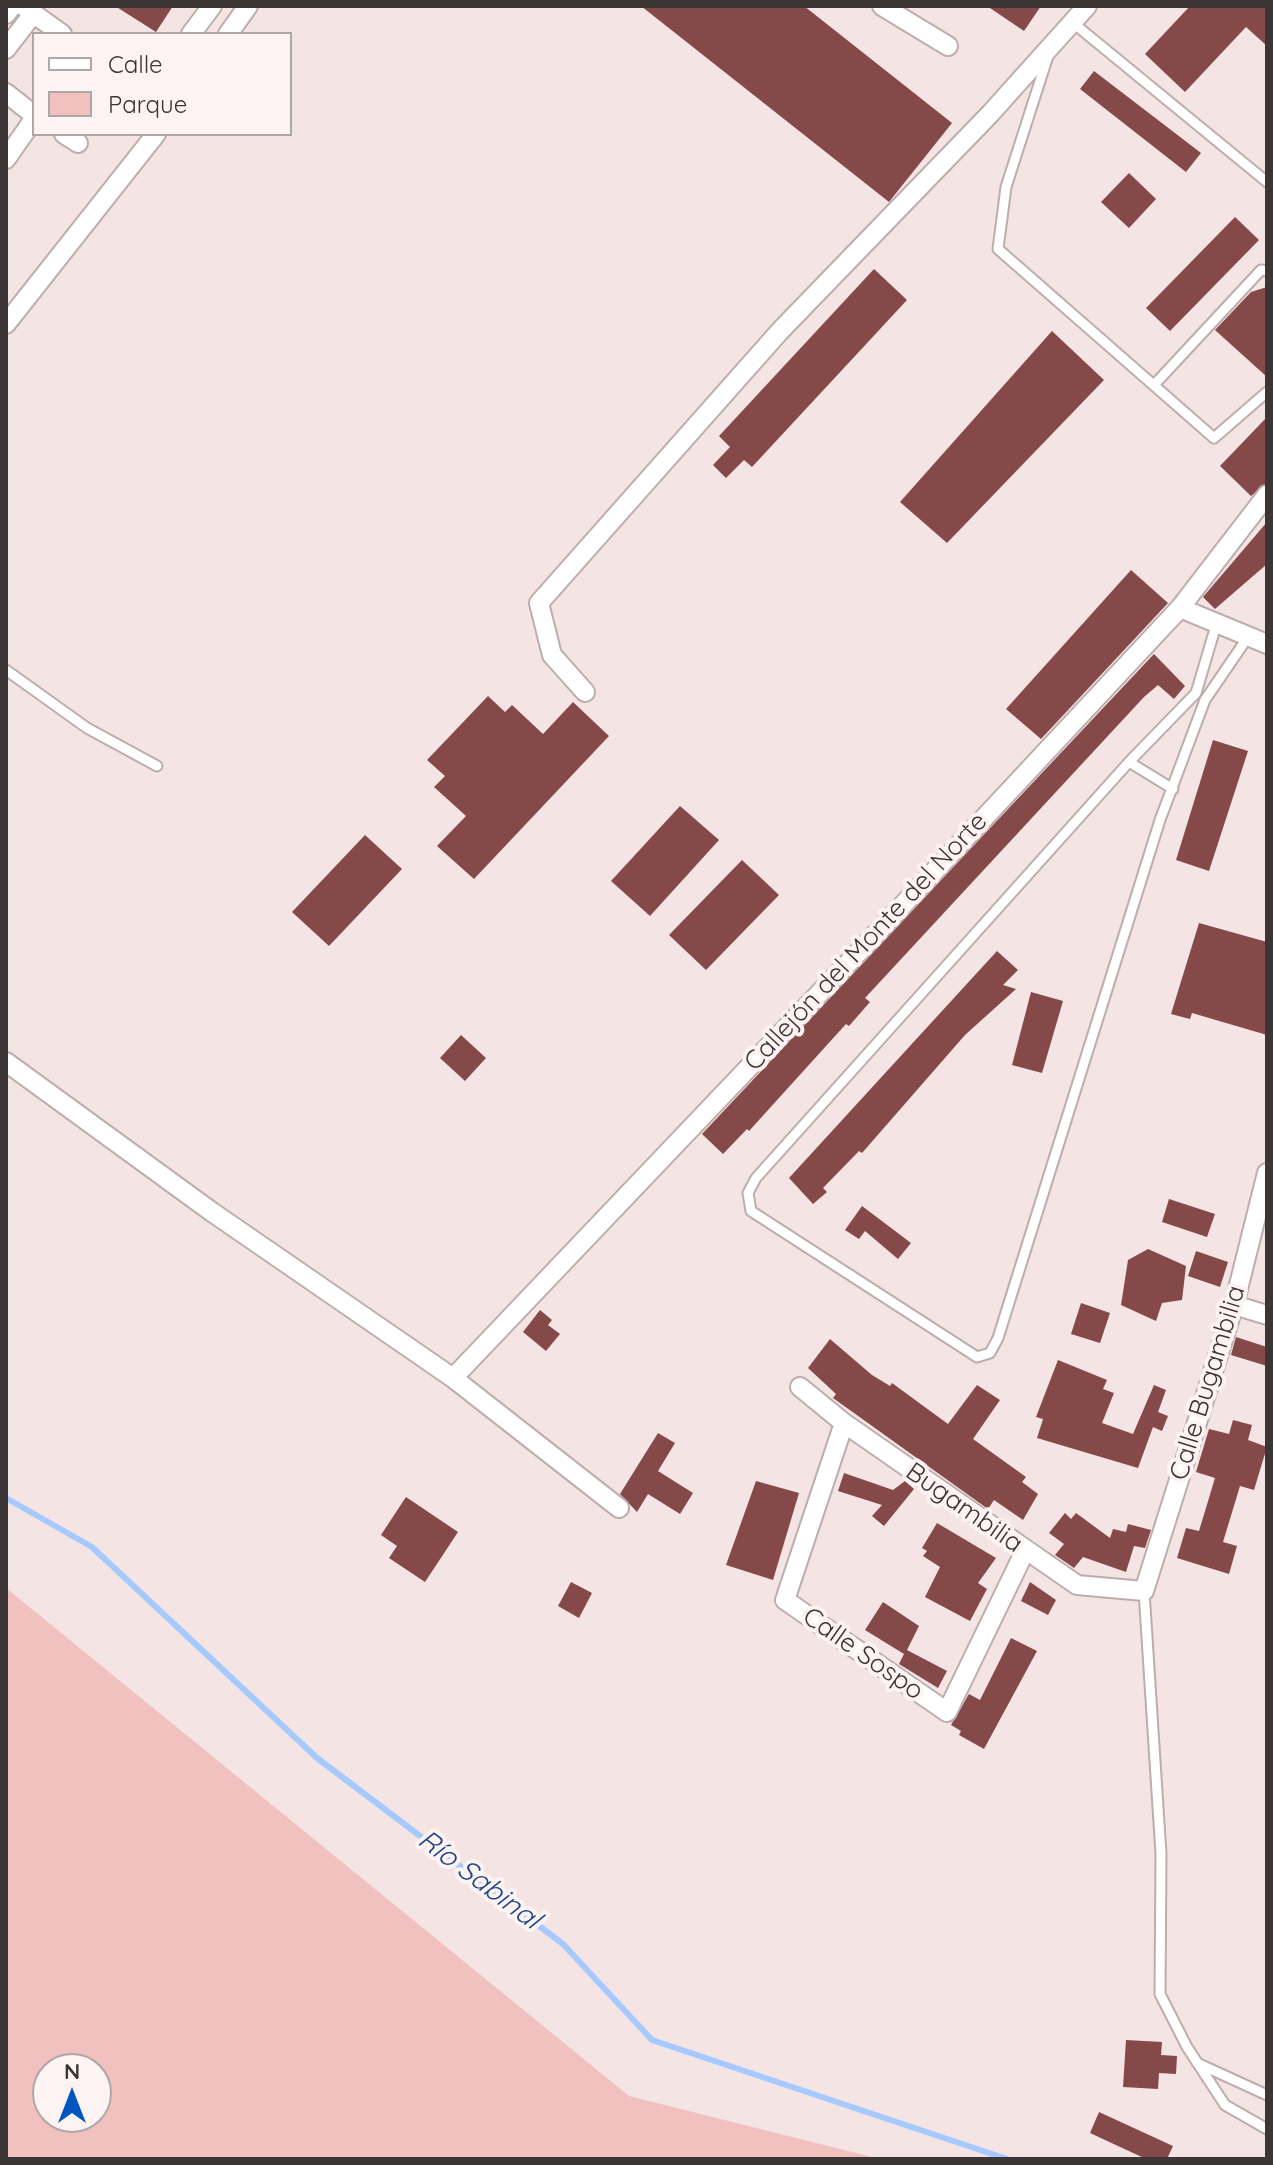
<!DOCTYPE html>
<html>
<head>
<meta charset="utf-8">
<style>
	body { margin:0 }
	#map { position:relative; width:1273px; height:2165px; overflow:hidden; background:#f4e4e3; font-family:Quicksand,sans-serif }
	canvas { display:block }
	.frame { position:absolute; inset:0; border:8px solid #3b3535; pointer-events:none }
	.legend { position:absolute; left:32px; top:32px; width:260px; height:104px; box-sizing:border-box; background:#fdf3f3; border:2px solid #afa7a7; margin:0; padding:10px 14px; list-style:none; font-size:24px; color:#3b3535 }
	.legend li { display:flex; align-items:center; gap:16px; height:40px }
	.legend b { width:40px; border:2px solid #afa7a7 }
	.north { position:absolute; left:32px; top:2053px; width:80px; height:80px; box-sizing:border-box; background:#fdf3f3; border:2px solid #afa7a7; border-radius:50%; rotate:0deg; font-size:22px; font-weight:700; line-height:32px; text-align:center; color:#3b3535 }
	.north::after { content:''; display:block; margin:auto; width:28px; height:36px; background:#0055be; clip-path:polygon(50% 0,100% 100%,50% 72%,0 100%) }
</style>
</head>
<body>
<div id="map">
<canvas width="1273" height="2165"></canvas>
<div class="frame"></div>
<ul class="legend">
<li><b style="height:10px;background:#fff"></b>Calle</li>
<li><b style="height:22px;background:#f0c1bf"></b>Parque</li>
</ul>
<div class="north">N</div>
</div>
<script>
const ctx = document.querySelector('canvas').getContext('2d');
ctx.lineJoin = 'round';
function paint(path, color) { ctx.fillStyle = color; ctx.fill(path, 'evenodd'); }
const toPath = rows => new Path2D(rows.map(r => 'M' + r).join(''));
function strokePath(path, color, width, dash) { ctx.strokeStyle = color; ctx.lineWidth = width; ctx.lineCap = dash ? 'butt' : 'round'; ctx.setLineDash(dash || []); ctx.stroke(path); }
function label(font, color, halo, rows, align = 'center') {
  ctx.font = font + ' Quicksand,sans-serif'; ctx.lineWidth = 8; ctx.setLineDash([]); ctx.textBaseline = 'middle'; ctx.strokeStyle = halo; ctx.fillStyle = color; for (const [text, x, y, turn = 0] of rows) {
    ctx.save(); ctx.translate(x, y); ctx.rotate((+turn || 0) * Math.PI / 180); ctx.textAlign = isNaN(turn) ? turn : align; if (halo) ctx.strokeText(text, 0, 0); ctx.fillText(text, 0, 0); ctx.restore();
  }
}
paint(toPath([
	[6,1588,629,2096,880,2159,6,2159],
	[48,2069,96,2069,96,2117,48,2117]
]), '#f0c1bf');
strokePath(toPath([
	[6,1498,92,1547,317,1758,563,1944,652,2040,1007,2159]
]), '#a6c9fe', 6);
paint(toPath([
	[115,6,173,6,156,32],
	[641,6,804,6,952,123,889,202],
	[987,6,1041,6,1024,31],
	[1190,6,1267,6,1267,46,1246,27,1185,92,1145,54],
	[1094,71,1201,153,1186,172,1080,89],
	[1129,173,1156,199,1129,228,1101,202],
	[1235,217,1259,240,1170,331,1146,308],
	[874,269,907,300,752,467,744,460,726,478,713,465,730,447,719,436],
	[1267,287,1267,377,1215,330,1251,292],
	[1052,331,1104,380,947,543,900,502],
	[1267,417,1267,483,1251,496,1220,466],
	[1267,522,1267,564,1215,609,1203,597],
	[1131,570,1168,603,1041,739,1006,709],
	[1154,654,1185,686,1174,699,1158,685,1144,697,865,998,870,1002,849,1026,846,1024,749,1131,747,1129,723,1154,702,1134],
	[488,696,505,712,512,705,543,734,573,702,609,736,474,879,437,846,466,816,434,787,445,776,427,760],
	[1213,740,1248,751,1209,871,1176,860],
	[680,806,719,840,650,916,611,881],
	[365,835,402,869,329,946,292,912],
	[742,860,779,895,706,970,669,935],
	[1199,923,1267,942,1267,1035,1192,1013,1190,1019,1171,1014],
	[997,951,1018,970,1003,985,1016,989,965,1035,862,1153,859,1151,823,1188,827,1192,813,1204,789,1178],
	[1031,992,1063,1001,1042,1073,1012,1065],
	[461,1035,486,1058,465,1081,440,1058],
	[1169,1199,1215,1214,1207,1237,1162,1222],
	[862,1206,911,1243,898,1259,865,1231,859,1239,845,1230],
	[1148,1249,1186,1266,1182,1300,1162,1303,1156,1321,1121,1305,1128,1260],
	[1196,1251,1228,1262,1220,1287,1188,1276],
	[1081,1303,1110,1313,1100,1343,1071,1334],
	[540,1310,552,1320,548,1325,560,1334,546,1351,523,1332],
	[1236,1337,1267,1347,1267,1366,1231,1355],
	[830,1339,872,1375,890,1386,892,1383,948,1424,977,1385,1000,1400,973,1439,1026,1477,1022,1482,1038,1494,1023,1520,994,1500,988,1509,833,1398,836,1394,808,1368],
	[1058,1360,1107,1380,1103,1389,1114,1393,1102,1423,1133,1434,1154,1385,1166,1390,1158,1412,1168,1416,1162,1431,1153,1427,1138,1468,1037,1438,1043,1419,1036,1417],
	[1233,1420,1252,1425,1248,1440,1267,1447,1254,1490,1240,1486,1223,1542,1237,1546,1229,1574,1177,1558,1186,1528,1199,1531,1215,1478,1196,1472,1209,1429,1229,1434],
	[658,1433,675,1443,658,1471,693,1493,680,1514,648,1494,637,1512,620,1494],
	[844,1473,893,1490,905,1481,914,1489,884,1526,872,1516,882,1505,838,1491],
	[756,1481,799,1493,773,1580,726,1565],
	[406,1497,458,1532,425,1582,389,1558,397,1546,381,1535],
	[1065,1513,1071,1519,1076,1513,1110,1538,1113,1529,1126,1532,1128,1524,1151,1530,1145,1548,1134,1546,1126,1572,1083,1557,1074,1568,1055,1555,1064,1544,1049,1533],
	[937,1523,996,1558,978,1583,987,1589,970,1621,925,1597,940,1567,923,1556,927,1551,922,1548],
	[571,1582,592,1593,579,1618,558,1606],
	[1030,1582,1056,1600,1048,1615,1021,1601],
	[883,1602,919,1626,907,1650,947,1671,938,1688,899,1664,904,1654,865,1630],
	[1011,1638,1037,1651,984,1749,959,1735,961,1731,951,1725,969,1694,980,1700],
	[1126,2040,1162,2042,1161,2055,1177,2056,1176,2074,1159,2073,1158,2089,1123,2087],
	[1099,2112,1173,2146,1167,2159,1146,2159,1090,2133]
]), '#864949');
const service = toPath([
	[1072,22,1267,182],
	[1048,56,1006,187,998,249,1214,438,1267,392],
	[1154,385,1261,270,1267,271],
	[1217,622,1196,693,1129,762,756,1178,748,1193,751,1211,977,1357,990,1353,998,1338,1160,820,1205,700,1248,637],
	[6,670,87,728,157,766],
	[1129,762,1173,789],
	[1144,1591,1161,1854,1160,1994,1187,2047,1225,2105,1267,2129],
	[1197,2063,1267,2095]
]);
const minor = toPath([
	[23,6,62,34],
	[882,6,948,46],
	[6,14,12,6],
	[191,34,212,6],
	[228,34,248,6],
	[6,49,33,14],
	[6,93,34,115],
	[64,134,78,143],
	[6,159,34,119],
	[6,324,156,134],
	[1180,608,1267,644],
	[585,692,552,655,539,603,780,331,990,114,1087,6],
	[6,1062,212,1212,453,1378,619,1508],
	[1234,1305,1267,1315],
	[453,1378,873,937,1180,608,1267,495],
	[800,1387,844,1423,1077,1585,1144,1591,1234,1305,1267,1173],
	[844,1423,785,1600,947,1712,1025,1551]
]);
strokePath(service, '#bdaeae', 13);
strokePath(minor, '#bdaeae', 22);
strokePath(service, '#fff', 9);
strokePath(minor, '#fff', 18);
label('26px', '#3b3535', '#fdf3f3', [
	["Callejón del Monte del Norte",866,942,-47],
	["Calle Bugambilia",1208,1383,-73],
	["Bugambilia",964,1508,35],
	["Calle Sospo",863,1654,35]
]);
label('italic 28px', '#1e4885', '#fdf3f3', [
	["Río Sabinal",479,1880,37]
]);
</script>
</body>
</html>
